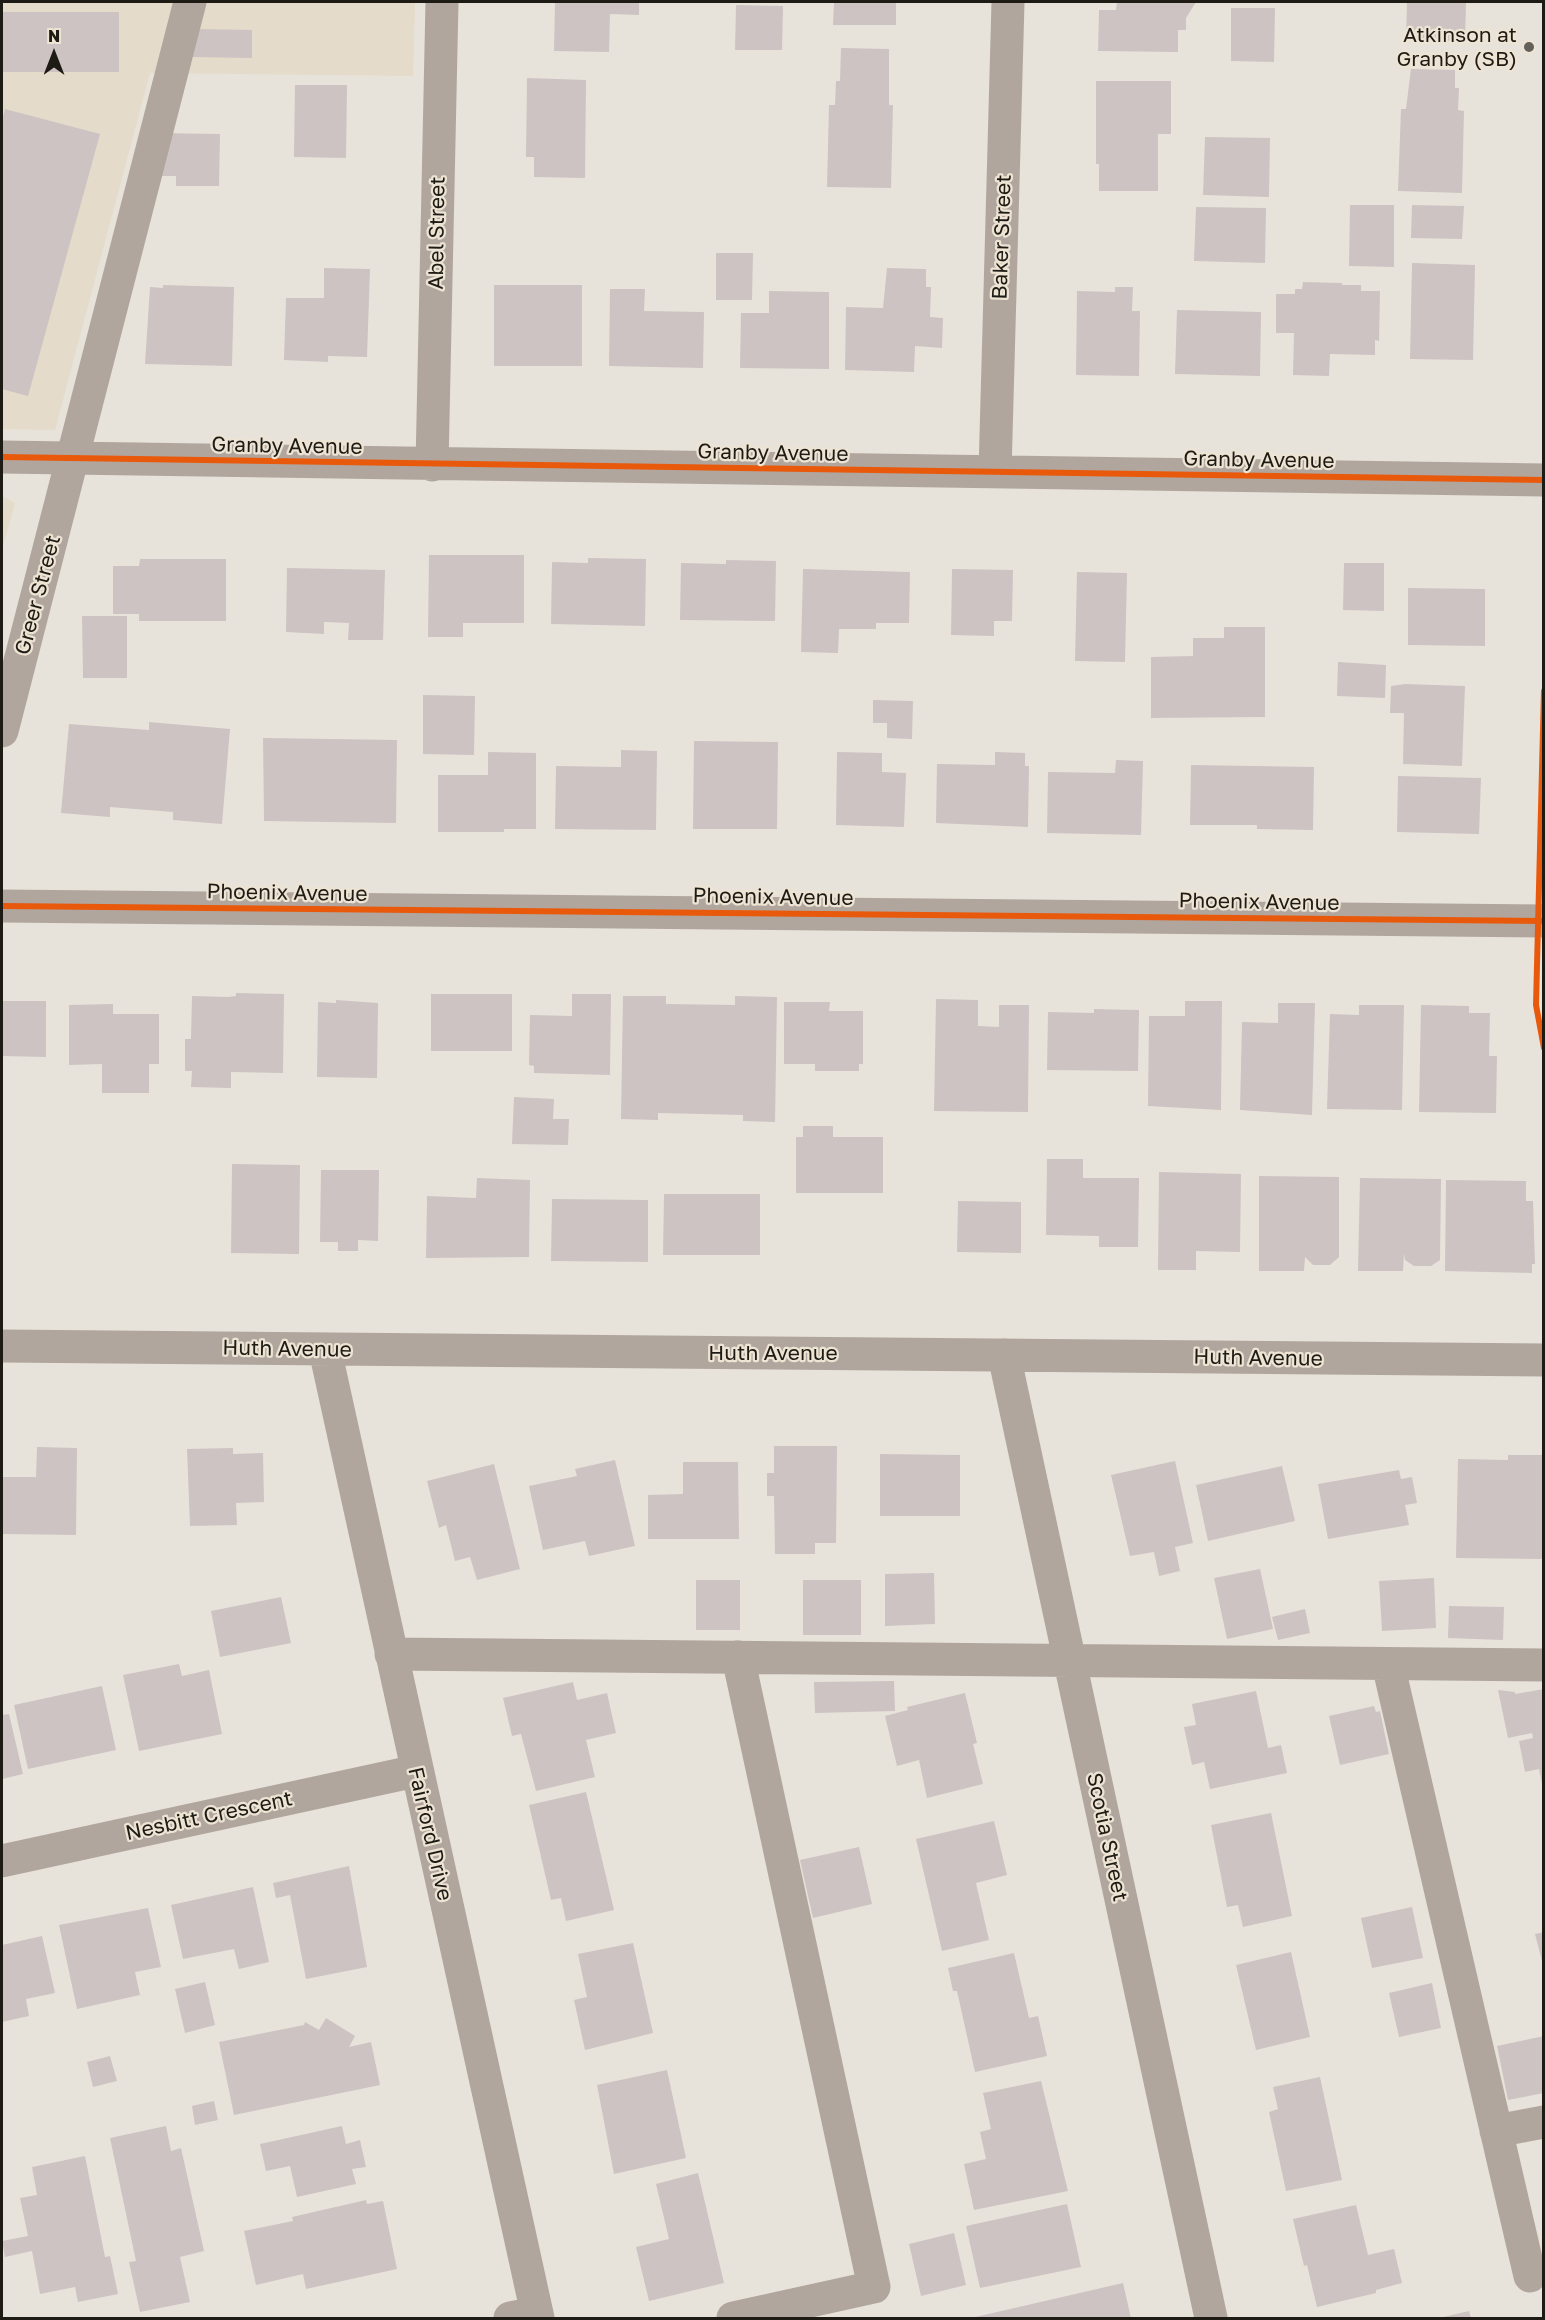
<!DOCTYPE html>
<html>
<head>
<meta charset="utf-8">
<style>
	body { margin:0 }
	#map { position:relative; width:1545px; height:2320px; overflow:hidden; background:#e7e3da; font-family:"Golos Text",sans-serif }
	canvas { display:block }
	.frame { position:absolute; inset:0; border:3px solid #1e1b15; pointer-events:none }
	.north { position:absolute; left:24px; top:24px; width:60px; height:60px; -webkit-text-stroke:4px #ede4d4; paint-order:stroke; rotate:0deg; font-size:16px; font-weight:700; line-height:24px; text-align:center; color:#1e1b15 }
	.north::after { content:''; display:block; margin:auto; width:21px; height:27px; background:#1e1b15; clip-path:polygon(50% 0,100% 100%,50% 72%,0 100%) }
</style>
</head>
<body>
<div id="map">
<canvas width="1545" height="2320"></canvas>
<div class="frame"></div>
<div class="north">N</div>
</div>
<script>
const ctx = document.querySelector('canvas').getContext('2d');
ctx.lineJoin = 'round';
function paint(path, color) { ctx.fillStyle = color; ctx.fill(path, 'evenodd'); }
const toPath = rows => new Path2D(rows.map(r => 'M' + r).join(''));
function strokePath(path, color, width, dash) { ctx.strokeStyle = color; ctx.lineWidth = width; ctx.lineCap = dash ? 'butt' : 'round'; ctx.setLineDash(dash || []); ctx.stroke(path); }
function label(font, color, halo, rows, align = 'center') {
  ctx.font = font + ' "Golos Text",sans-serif'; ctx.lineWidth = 4.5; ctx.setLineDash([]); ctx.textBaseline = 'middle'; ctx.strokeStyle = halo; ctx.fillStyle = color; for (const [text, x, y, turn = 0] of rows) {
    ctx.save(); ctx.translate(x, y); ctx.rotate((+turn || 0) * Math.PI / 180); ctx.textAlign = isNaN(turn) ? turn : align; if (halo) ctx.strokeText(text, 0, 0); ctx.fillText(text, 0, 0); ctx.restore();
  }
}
paint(toPath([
	[2,2,415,2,413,76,150,73,55,430,2,429],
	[2,496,15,503,2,550]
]), '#e4dbca');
paint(toPath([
	[555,2,639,2,639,15,610,14,609,52,554,51],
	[834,2,896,2,896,25,833,25],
	[1117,2,1196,2,1186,18,1186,30,1178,30,1178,52,1098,51,1099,10,1116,10],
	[1407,2,1466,2,1465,41,1406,40],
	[736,5,783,6,782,50,735,50],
	[1231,8,1275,8,1274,62,1231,61],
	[2,12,119,12,119,72,2,72],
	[193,29,252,30,252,58,193,57],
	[841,48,889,49,889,105,893,105,891,188,827,187,829,105,835,105,836,81,840,81],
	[1411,69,1455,70,1455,88,1459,88,1458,110,1464,111,1462,193,1398,191,1401,109,1406,109],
	[527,78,586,80,585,178,534,177,534,157,526,157],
	[1096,81,1171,81,1171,134,1158,134,1158,191,1099,191,1099,164,1096,164],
	[295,85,347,85,346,158,294,157],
	[5,109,100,134,28,396,2,389,2,121],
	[157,133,220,134,219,186,176,186,176,176,156,176],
	[1205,137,1270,138,1269,197,1203,195],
	[1350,205,1394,205,1394,267,1349,266],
	[1412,205,1464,206,1462,239,1411,238],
	[1196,207,1266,208,1265,263,1194,261],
	[716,253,753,253,752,300,716,300],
	[1412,263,1475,265,1473,360,1410,359],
	[324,268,370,269,367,357,328,356,328,362,284,360,286,298,324,298],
	[887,268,926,269,926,287,931,287,930,317,943,318,942,348,915,346,914,372,845,370,846,307,883,308],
	[1303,282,1342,283,1342,285,1361,285,1361,291,1380,291,1379,341,1375,340,1375,355,1330,354,1329,376,1293,375,1294,333,1276,333,1276,294,1295,294,1295,289,1302,289],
	[163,285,234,287,232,366,145,364,150,287,163,288],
	[494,285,582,285,582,366,494,366],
	[1115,287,1133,287,1132,311,1140,311,1139,376,1076,375,1077,291,1115,292],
	[610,289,645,289,644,311,704,312,703,368,609,366],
	[769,291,829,292,829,369,740,368,741,313,769,313],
	[1177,310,1261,312,1260,376,1175,374],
	[429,555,524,555,524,623,463,623,463,637,428,637],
	[588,558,646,559,645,626,551,624,552,562,588,563],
	[140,559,226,559,226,621,139,621,139,614,113,614,113,566,139,566],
	[726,560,776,561,775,621,680,620,681,563,726,564],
	[1344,563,1384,563,1384,611,1343,610],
	[287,568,385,570,383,640,348,640,349,623,324,622,324,634,286,632],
	[803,569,910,572,909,623,876,623,876,629,839,629,838,653,801,652],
	[952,569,1013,570,1012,621,994,621,994,636,951,635],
	[1077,572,1127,573,1125,662,1075,661],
	[1408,588,1485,589,1485,646,1408,645],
	[82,616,127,616,127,678,83,678],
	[1224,627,1265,627,1265,717,1151,718,1151,657,1193,656,1193,638,1224,638],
	[1338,662,1386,665,1385,698,1337,696],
	[1405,684,1465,686,1462,766,1403,764,1404,713,1390,713,1391,686],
	[423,695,475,696,474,755,423,754],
	[873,700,913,701,912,739,887,738,887,723,873,723],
	[149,722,230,729,222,824,173,820,173,812,110,807,110,817,61,813,69,724,149,730],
	[263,738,397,740,396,823,264,821],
	[694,741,778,742,777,829,693,829],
	[621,750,657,751,656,830,555,829,556,766,621,767],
	[488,752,536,753,536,829,504,829,504,832,438,832,438,775,488,775],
	[837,752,882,753,882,772,906,773,904,827,836,825],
	[995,752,1025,753,1025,766,1029,766,1028,827,936,823,937,764,995,765],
	[1116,760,1143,761,1141,835,1047,833,1048,772,1115,773],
	[1191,765,1314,767,1313,830,1257,829,1257,825,1190,825],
	[1398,776,1481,778,1479,834,1397,832],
	[236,993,284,994,283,1073,231,1072,231,1088,191,1087,192,1071,185,1071,185,1039,191,1039,192,996,228,997,236,996],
	[431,994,512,994,512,1051,431,1051],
	[572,994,611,994,610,1075,534,1073,534,1066,529,1065,530,1015,572,1016],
	[623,996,666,996,666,1004,735,1005,735,996,777,997,775,1122,743,1121,743,1115,658,1113,658,1120,621,1119],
	[936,999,978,1000,978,1026,999,1027,999,1005,1029,1005,1028,1112,934,1111],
	[336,1000,378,1003,377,1078,317,1077,318,1002,336,1003],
	[2,1001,46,1001,46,1057,2,1056],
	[1185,1001,1222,1001,1221,1110,1148,1106,1149,1016,1185,1016],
	[784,1002,830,1002,829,1011,863,1011,863,1064,859,1064,859,1071,815,1071,815,1064,784,1064],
	[1278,1003,1315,1003,1312,1115,1240,1110,1242,1022,1278,1023],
	[113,1004,113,1014,159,1014,159,1064,149,1064,149,1093,102,1093,102,1064,69,1065,69,1005],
	[1359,1005,1404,1005,1402,1110,1327,1109,1330,1014,1359,1015],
	[1421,1005,1469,1006,1469,1013,1490,1013,1489,1056,1497,1056,1496,1113,1419,1112],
	[1094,1009,1139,1010,1138,1071,1047,1070,1048,1012,1094,1013],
	[514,1097,554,1099,553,1119,569,1119,568,1145,512,1144],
	[803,1126,833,1126,833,1137,883,1137,883,1193,796,1193,796,1137,803,1137],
	[1047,1159,1083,1159,1083,1178,1139,1178,1138,1247,1099,1247,1099,1236,1046,1235],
	[232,1164,300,1165,299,1254,231,1253],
	[321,1170,379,1170,378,1241,358,1240,358,1251,338,1251,338,1242,320,1242],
	[1159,1172,1241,1174,1240,1252,1196,1251,1196,1270,1158,1270],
	[1259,1176,1339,1177,1339,1257,1330,1265,1313,1265,1305,1257,1304,1271,1259,1271],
	[477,1178,530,1180,529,1257,426,1258,427,1196,476,1198],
	[1360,1178,1441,1179,1440,1260,1431,1266,1414,1266,1405,1260,1404,1253,1403,1271,1358,1271],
	[1446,1180,1526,1181,1526,1201,1533,1201,1535,1264,1532,1264,1532,1273,1445,1271],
	[664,1194,760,1194,760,1255,663,1255],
	[552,1199,648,1200,648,1262,551,1261],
	[958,1201,1021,1202,1021,1253,957,1252],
	[774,1446,837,1446,836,1543,815,1543,815,1554,775,1554,774,1496,767,1496,767,1473,774,1473],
	[37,1447,77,1448,76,1535,2,1534,2,1477,36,1477],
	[233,1448,233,1454,263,1453,264,1502,236,1503,237,1525,190,1526,187,1449],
	[880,1454,960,1455,960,1516,880,1516],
	[1508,1455,1544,1455,1544,1559,1456,1558,1458,1459,1508,1460],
	[615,1460,635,1546,589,1556,585,1541,543,1550,529,1486,577,1476,575,1469],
	[1175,1461,1193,1543,1175,1547,1180,1571,1159,1576,1154,1552,1130,1556,1111,1475],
	[683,1462,738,1462,739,1539,648,1539,648,1495,683,1494],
	[494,1464,520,1569,477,1580,470,1557,455,1561,446,1525,439,1528,427,1481],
	[1282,1466,1295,1521,1208,1541,1196,1485],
	[1399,1470,1401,1479,1412,1477,1417,1503,1405,1505,1409,1525,1328,1539,1318,1484],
	[1260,1569,1273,1629,1227,1639,1214,1578],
	[934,1573,935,1624,885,1626,885,1574],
	[1434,1578,1436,1628,1382,1631,1379,1581],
	[696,1580,740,1580,740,1630,696,1630],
	[803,1580,861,1580,861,1635,803,1635],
	[281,1597,291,1643,220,1657,211,1611],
	[1449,1606,1504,1607,1503,1640,1448,1638],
	[1305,1609,1310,1633,1278,1640,1272,1617],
	[179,1664,182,1676,209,1670,222,1734,139,1751,123,1675],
	[894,1681,895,1711,815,1713,814,1682],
	[573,1682,577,1700,607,1693,616,1733,586,1740,595,1777,536,1791,521,1734,512,1736,503,1698],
	[102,1686,116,1750,28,1769,14,1705],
	[1544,1689,1544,1784,1542,1784,1539,1769,1525,1772,1519,1741,1533,1738,1532,1733,1508,1738,1498,1690,1515,1692,1515,1694],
	[1256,1691,1268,1748,1281,1745,1287,1773,1210,1789,1204,1762,1192,1765,1184,1727,1196,1725,1192,1704],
	[965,1693,977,1743,973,1744,983,1784,927,1798,919,1760,897,1766,885,1716,908,1710,907,1707],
	[1374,1706,1376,1712,1380,1711,1389,1754,1340,1765,1329,1716],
	[9,1714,23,1774,2,1779,2,1715],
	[586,1792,614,1910,566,1921,561,1898,551,1900,529,1805],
	[1271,1813,1292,1916,1243,1927,1238,1905,1227,1907,1211,1825],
	[994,1821,1007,1875,976,1883,989,1940,942,1951,916,1839],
	[859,1847,872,1904,813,1918,800,1860],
	[349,1866,367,1967,306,1979,290,1895,276,1898,273,1883],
	[253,1887,269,1962,239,1969,234,1949,183,1959,171,1905],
	[1412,1907,1423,1958,1372,1968,1361,1918],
	[148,1908,161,1967,135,1972,140,1995,77,2009,59,1925],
	[1544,1932,1544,1965,1543,1965,1535,1934],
	[42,1936,55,1993,26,1999,29,2016,2,2022,2,1945],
	[633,1943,653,2033,585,2050,574,2000,587,1997,578,1954],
	[1291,1952,1310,2037,1256,2050,1236,1965],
	[1014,1953,1029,2018,1038,2016,1047,2056,975,2072,957,1991,953,1991,948,1968],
	[205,1982,215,2025,185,2033,175,1989],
	[1432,1983,1441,2028,1399,2037,1389,1993],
	[326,2018,355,2036,349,2047,371,2042,380,2085,234,2115,219,2042,304,2025,305,2022,319,2030],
	[1544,2036,1544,2093,1508,2100,1497,2046],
	[110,2056,117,2081,93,2087,87,2062],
	[667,2070,686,2158,614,2174,597,2085],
	[1320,2077,1342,2180,1286,2191,1269,2112,1278,2109,1273,2087],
	[1041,2081,1068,2191,974,2210,964,2164,986,2159,980,2132,991,2129,983,2093],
	[214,2101,218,2120,195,2125,192,2106],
	[166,2126,171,2151,181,2148,204,2251,180,2257,190,2302,140,2312,129,2262,136,2261,110,2138],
	[342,2126,346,2144,360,2140,366,2167,352,2169,356,2184,297,2197,290,2166,266,2171,260,2144],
	[85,2156,105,2257,110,2256,118,2294,78,2302,75,2287,40,2294,32,2251,5,2257,2,2241,28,2236,20,2198,37,2195,32,2167],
	[698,2173,724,2283,649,2301,636,2247,669,2239,656,2184],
	[366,2200,367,2204,383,2201,397,2269,306,2289,303,2274,256,2285,244,2231,293,2221,292,2217],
	[1067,2204,1081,2267,980,2288,966,2226],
	[1356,2205,1368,2255,1394,2249,1402,2283,1376,2290,1376,2293,1317,2307,1307,2265,1304,2266,1293,2219],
	[954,2233,966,2285,921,2296,909,2244],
	[1123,2283,1131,2318,971,2318],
	[1469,2311,1471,2318,1439,2318]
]), '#cdc3c2');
strokePath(toPath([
	[2,457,1544,480],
	[432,465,442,2],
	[995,472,1008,2],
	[2,731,190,2],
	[2,906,1544,921],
	[2,1346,1544,1360],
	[325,1350,538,2318],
	[1004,1355,1211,2318],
	[391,1654,1544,1665],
	[1388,1664,1530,2276],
	[2,1861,416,1771],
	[1496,2131,1544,2122],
	[510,2318,537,2313],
	[733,2318,874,2287,738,1657]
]), '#b1a69e', 33);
strokePath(toPath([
	[2,457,1544,480],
	[1544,691,1536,1005,1544,1048],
	[2,906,1544,921]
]), '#e8590c', 6);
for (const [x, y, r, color] of [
	[1529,47,6,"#64615a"]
]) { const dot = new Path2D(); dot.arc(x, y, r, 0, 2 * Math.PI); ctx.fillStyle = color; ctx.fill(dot); strokePath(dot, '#ede4d4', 2); }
label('21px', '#1e1b15', '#ede4d4', [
	["Atkinson at",1517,35],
	["Granby (SB)",1517,59]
], 'right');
label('21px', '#1e1b15', '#ede4d4', [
	["Abel Street",437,233,-89],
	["Baker Street",1002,237,-88],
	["Granby Avenue",287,446,1],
	["Granby Avenue",773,453,1],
	["Granby Avenue",1259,460,1],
	["Greer Street",38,595,-75],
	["Phoenix Avenue",287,893,1],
	["Phoenix Avenue",773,897,1],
	["Phoenix Avenue",1259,902,1],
	["Huth Avenue",287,1349,1],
	["Huth Avenue",773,1353],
	["Huth Avenue",1258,1358,1],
	["Nesbitt Crescent",209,1816,-12],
	["Fairford Drive",430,1834,77],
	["Scotia Street",1107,1837,78]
]);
</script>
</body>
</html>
